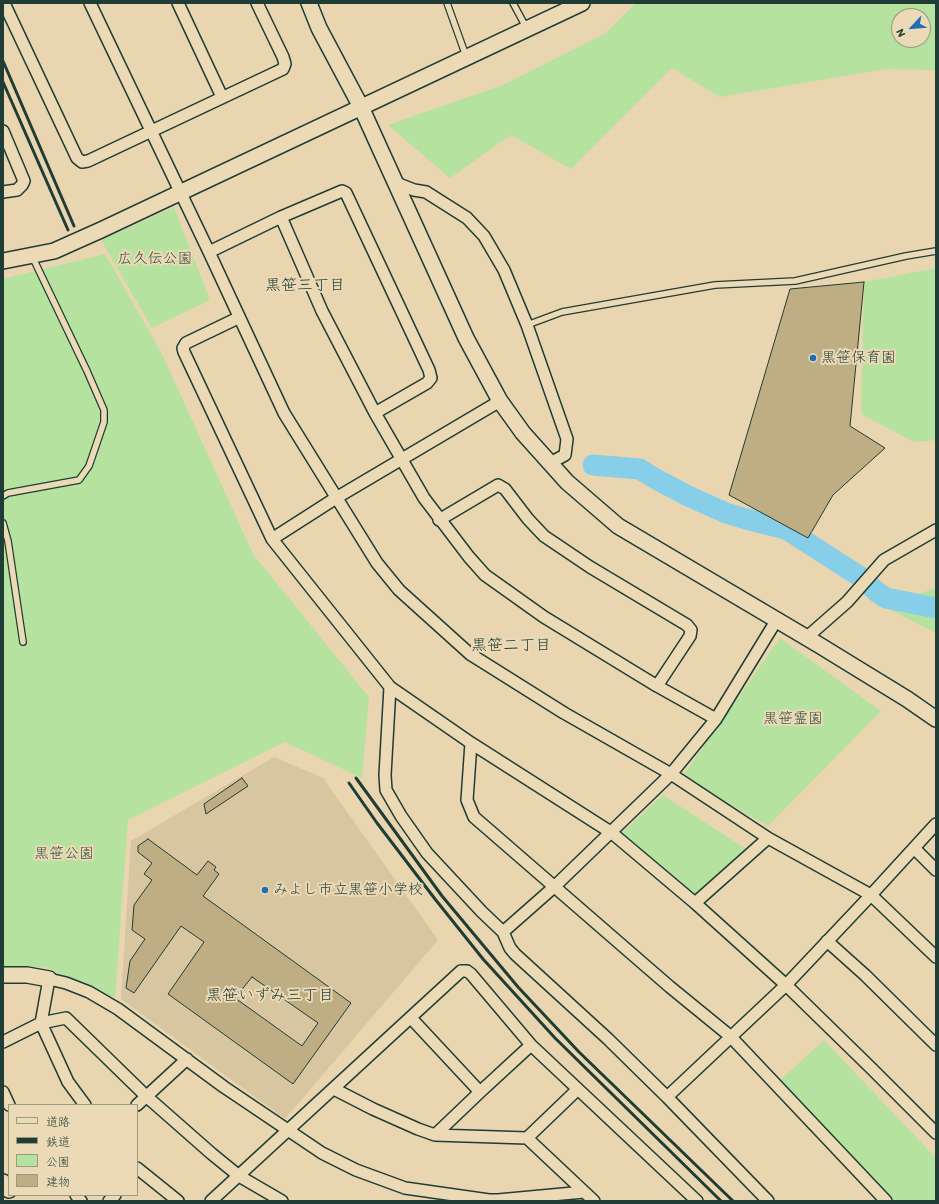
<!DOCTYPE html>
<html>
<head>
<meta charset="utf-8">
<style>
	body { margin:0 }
	#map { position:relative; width:939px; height:1204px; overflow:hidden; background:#e9d5b0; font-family:Itim,"Klee One",sans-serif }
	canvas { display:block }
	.frame { position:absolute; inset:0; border:4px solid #1f3d34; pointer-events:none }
	.legend { position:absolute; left:8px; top:1104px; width:130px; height:92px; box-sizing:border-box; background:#ecdab7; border:1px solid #9a9b83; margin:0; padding:5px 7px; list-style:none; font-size:12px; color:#1f3d34 }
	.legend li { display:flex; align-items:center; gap:8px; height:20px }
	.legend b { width:20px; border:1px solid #9a9b83 }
	.north { position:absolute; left:891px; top:8px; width:40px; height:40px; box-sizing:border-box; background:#ecdab7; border:1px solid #9a9b83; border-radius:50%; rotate:244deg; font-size:11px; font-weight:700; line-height:16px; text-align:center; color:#1f3d34 }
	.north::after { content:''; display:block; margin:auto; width:14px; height:18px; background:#1f6fb2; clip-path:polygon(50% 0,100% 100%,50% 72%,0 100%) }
</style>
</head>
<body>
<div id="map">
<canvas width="939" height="1204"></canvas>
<div class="frame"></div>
<ul class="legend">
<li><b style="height:5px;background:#ecdab7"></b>道路</li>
<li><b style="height:5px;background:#1f3d34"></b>鉄道</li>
<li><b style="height:11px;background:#b6e2a0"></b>公園</li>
<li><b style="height:11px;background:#bfae84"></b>建物</li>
</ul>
<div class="north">N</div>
</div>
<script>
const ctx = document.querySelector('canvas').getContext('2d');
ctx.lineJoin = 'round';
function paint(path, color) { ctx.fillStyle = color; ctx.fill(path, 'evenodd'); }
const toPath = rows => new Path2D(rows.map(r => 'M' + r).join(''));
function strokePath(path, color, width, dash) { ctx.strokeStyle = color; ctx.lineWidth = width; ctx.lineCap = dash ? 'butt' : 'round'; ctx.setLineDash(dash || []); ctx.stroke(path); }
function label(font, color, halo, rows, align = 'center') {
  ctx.font = font + ' Itim,"Klee One",sans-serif'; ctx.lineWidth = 4; ctx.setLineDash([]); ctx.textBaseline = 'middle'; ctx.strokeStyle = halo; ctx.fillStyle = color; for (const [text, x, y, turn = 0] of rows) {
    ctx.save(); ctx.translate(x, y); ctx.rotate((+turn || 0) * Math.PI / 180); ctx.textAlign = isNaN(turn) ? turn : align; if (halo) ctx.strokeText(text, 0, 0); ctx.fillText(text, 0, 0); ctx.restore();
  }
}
paint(toPath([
	[274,757,323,778,438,940,285,1119,121,999,131,841]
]), '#d8c6a1');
paint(toPath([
	[636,3,936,3,936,70,886,69,720,97,672,68,571,169,511,135,450,178,388,125,503,85,606,33],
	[899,16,923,16,923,40,899,40],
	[174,207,210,300,152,328,101,240],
	[105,254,162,354,253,554,369,697,362,778,285,742,128,820,115,998,45,967,3,968,3,279],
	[936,268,936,440,914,442,861,414,864,282],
	[936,588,936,633,883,606],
	[780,638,881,711,768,826,682,777],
	[663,795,746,849,695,903,614,840],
	[824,1040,936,1158,936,1201,888,1201,777,1083]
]), '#b6e2a0');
strokePath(toPath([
	[593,465,640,469,654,478,688,496,726,513,746,519,786,529,859,576,877,592,886,598,936,608]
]), '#87cee8', 21);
const building = toPath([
	[864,282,850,426,885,448,833,495,808,538,729,495,790,289,864,282],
	[242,778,248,786,206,814,204,804,242,778],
	[148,839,197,875,208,861,216,867,214,870,219,874,203,896,351,1003,293,1084,168,994,204,942,181,926,134,993,126,988,130,961,145,939,132,930,134,905,152,880,144,874,152,863,138,852,138,846,148,839],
	[252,977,318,1023,302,1046,235,998,252,977]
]);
paint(building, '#bfae84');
strokePath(building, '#1f3d34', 1);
const lane = toPath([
	[447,3,466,56],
	[513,3,527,29],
	[527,325,562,312,715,285,795,281,906,256,936,251],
	[3,496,8,493,79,480,89,466,104,422,104,410,87,371,32,256],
	[3,523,8,541,23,642]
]);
const street = toPath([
	[4,3,77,158,82,162,88,161,283,69,285,64,283,57,257,3],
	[90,3,209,252,284,413,377,563,399,590,470,654,564,713,671,774,768,838,871,895,936,957],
	[178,3,222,97],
	[3,131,24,181,22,185,17,190,3,192],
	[396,183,414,190,426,192,467,218,484,236,504,270,527,325,567,439,565,455,550,463],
	[281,217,322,311,375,413,424,498,469,557,485,575,544,617,657,686,716,719],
	[209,252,281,217,342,191,346,193,429,370,431,378,427,383,375,413],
	[238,318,186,343,183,348,184,352,272,539,390,687,471,743,612,833,695,903,786,985,872,1069,936,1133],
	[439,520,498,485,505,489,528,519,544,536,590,567,687,625,691,630,690,636,657,686],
	[272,539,336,498,500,401],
	[806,638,847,602,884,560,936,530],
	[390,687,385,775,386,790,401,816,427,853,482,912,503,932,510,948,515,954,608,1039,667,1097,768,1201],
	[471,743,467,800,474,817,670,987,730,1036,886,1201],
	[914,848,936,870],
	[695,903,768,838],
	[503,932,554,887,671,774,716,719,776,621],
	[827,941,865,975,936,1045],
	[411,1018,480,1092],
	[3,1042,41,1023,66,1018,146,1096,212,1154,239,1176,282,1201],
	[334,1089,373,1109,418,1129,435,1135,527,1138,578,1089],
	[3,1092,9,1105],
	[667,1097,786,985,871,895,936,824],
	[85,1105,68,1082,41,1023,49,979,66,983,89,992,118,1009,224,1087,322,1153,356,1170,405,1188,489,1200,498,1200,584,1192],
	[137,1105,187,1059],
	[435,1135,480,1092,531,1045],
	[527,1138,594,1201],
	[137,1168,178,1201],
	[76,1195,81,1201],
	[109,1201,115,1195],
	[211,1201,461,971,467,971,471,974,531,1045,697,1201]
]);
const secondary = toPath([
	[309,3,319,28,361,107,466,338,500,401,523,433,567,482,618,526,819,645,907,699,936,719],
	[3,261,54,251,101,230,582,3],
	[3,975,27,975,49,979],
	[3,1182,9,1190]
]);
strokePath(lane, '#1f3d34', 8);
strokePath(street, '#1f3d34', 14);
strokePath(secondary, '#1f3d34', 18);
strokePath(lane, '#ecdab7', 5.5);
strokePath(street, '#ecdab7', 11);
strokePath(secondary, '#ecdab7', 15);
strokePath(toPath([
	[3,61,74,226],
	[3,82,68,230],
	[356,778,442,896,518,987,579,1052,733,1201],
	[349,783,377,823,435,899,483,959,555,1038,721,1201]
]), '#1f3d34', 3);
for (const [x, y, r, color] of [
	[813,358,4,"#1f6fb2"],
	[265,890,4,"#1f6fb2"]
]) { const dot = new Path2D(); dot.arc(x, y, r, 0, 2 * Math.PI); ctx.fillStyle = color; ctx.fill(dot); strokePath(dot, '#ecdab7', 1.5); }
label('15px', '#2e4e3f', '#ecdab7', [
	["広久伝公園",155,259],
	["黒笹霊園",793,719],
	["黒笹公園",64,854]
]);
label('15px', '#1f3d34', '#ecdab7', [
	["黒笹保育園",821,358],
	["みよし市立黒笹小学校",273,890]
], 'left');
label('16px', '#1f3d34', '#ecdab7', [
	["黒笹三丁目",305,286],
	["黒笹二丁目",511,646],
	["黒笹いずみ三丁目",270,996]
]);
</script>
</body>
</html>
